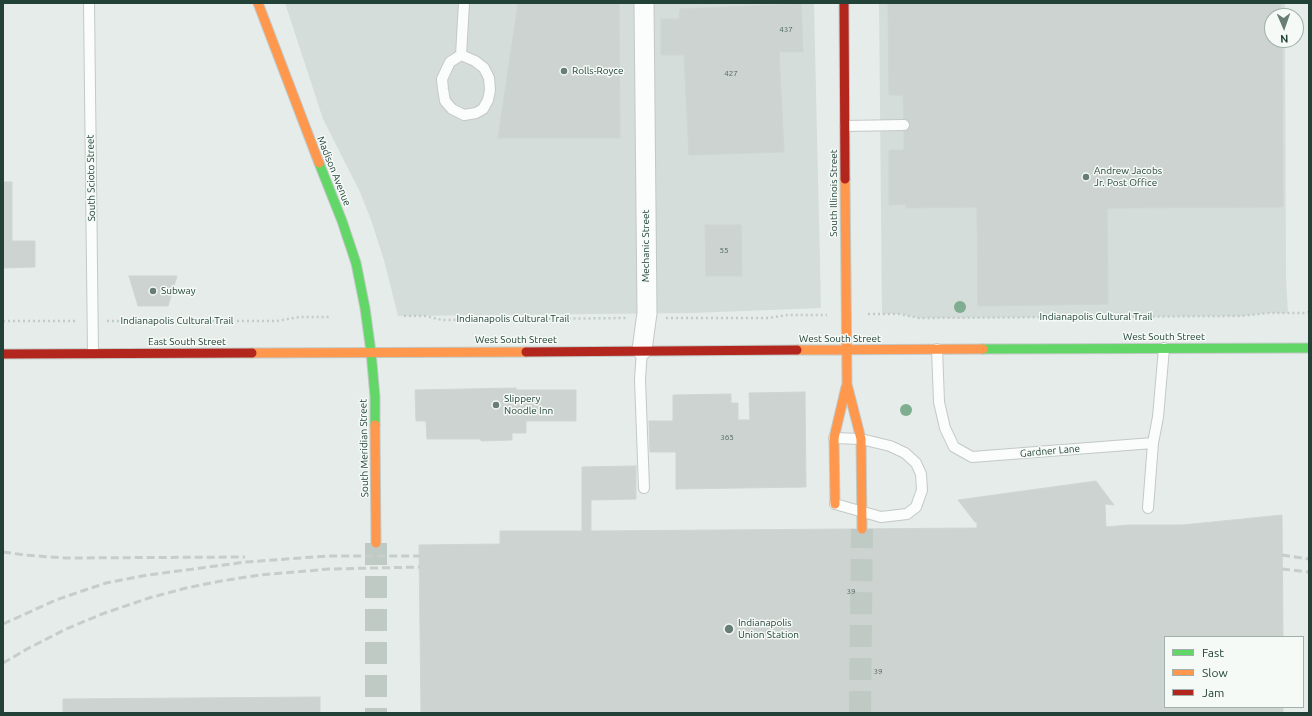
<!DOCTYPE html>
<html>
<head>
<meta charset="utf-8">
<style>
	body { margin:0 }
	#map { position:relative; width:1312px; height:716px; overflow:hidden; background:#e6ece9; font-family:Ubuntu,sans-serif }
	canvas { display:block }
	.frame { position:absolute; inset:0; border:4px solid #224137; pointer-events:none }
	.legend { position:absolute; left:1164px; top:636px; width:140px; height:72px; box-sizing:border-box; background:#f5faf7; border:1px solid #a1b0aa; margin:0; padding:5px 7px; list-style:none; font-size:12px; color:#224137 }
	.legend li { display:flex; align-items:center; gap:8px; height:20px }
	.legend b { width:20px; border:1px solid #a1b0aa }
	.north { position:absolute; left:1264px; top:8px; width:40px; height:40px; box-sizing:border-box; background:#f5faf7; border:1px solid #a1b0aa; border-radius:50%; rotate:178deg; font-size:11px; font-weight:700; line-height:16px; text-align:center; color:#224137 }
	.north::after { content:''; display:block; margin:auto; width:14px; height:18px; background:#677d75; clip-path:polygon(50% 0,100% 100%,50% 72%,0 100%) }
</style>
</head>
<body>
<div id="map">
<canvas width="1312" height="716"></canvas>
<div class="frame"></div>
<ul class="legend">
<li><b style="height:5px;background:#63d668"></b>Fast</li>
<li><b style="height:5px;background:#ff974d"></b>Slow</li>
<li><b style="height:5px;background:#b3261e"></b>Jam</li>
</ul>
<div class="north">N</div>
</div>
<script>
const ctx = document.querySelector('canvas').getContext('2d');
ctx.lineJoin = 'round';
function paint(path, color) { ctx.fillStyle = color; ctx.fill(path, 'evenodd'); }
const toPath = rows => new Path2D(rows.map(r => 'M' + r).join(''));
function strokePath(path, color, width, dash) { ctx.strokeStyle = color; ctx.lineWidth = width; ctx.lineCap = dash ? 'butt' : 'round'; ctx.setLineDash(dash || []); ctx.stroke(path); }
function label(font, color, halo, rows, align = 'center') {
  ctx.font = font + ' Ubuntu,sans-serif'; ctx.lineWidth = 3; ctx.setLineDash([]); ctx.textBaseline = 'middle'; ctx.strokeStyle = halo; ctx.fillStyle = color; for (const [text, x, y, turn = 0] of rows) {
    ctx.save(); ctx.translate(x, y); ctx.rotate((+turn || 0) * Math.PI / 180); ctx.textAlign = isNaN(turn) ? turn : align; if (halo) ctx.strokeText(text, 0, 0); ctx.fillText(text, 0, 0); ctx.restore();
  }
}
paint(toPath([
	[285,3,814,3,821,308,692,313,398,316,384,260,371,220,360,192,323,119],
	[879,3,1285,3,1285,16,1272,16,1272,40,1285,40,1286,279,1288,313,1268,313,1241,316,919,318,900,314,882,314]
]), '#d4ddd9');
const building = toPath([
	[510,3,619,3,620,138,498,138,518,4,510,3],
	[888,3,1281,3,1281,16,1272,16,1272,40,1282,40,1283,207,1107,208,1108,304,978,306,977,207,906,208,906,204,889,205,889,150,904,150,904,125,903,95,889,95,888,3],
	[801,4,803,52,779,52,784,152,689,155,684,55,661,55,661,19,679,19,680,9,801,4],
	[3,182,12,182,12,241,35,241,35,267,3,268,3,182],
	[705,225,741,225,742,276,706,276,705,225],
	[129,276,177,276,168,306,138,306,129,276],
	[516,388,516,390,576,390,576,421,526,421,526,433,512,433,512,440,481,441,481,439,427,439,426,421,416,421,415,390,516,388],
	[805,392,806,487,676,489,676,452,650,452,649,421,673,421,673,395,731,394,731,403,738,403,738,420,750,420,749,393,805,392],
	[636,466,636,499,591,500,591,531,977,528,977,522,975,522,958,500,1096,481,1114,505,1105,504,1106,527,1128,525,1183,525,1282,515,1283,637,1165,637,1165,707,1283,707,1283,713,421,713,419,545,500,544,500,531,582,531,582,467,636,466],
	[320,697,320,713,63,713,63,699,320,697]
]);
paint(building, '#cdd3d0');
strokePath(building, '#cfd5d2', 1);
strokePath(toPath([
	[376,543,376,713],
	[860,713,862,529]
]), '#bfcac5', 22, [22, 11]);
const lane = toPath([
	[89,3,93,353],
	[461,55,475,61,484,68,489,78,490,90,488,100,483,109,476,113,464,115,452,109,445,101,443,89,442,79,450,62,461,55],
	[461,55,464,3],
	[845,126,904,125],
	[937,349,939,402,945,428,954,447,972,457,1153,443,1158,417,1164,348],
	[642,350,640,379,644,488],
	[834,438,861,439,890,446,905,453,916,463,921,474,922,490,916,507,907,514,881,517,835,504],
	[1148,508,1153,443]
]);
const street = toPath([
	[642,350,647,313,644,3]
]);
const fast = toPath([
	[319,163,342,221,356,263,365,308,371,352,375,397,375,425],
	[983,349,1309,348]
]);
const slow = toPath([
	[258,3,319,163],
	[845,179,847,384,861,439,862,529],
	[797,350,983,349],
	[252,353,526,352],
	[375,425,376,543],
	[835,504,834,438,846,387]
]);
const jam = toPath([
	[844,3,845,179],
	[526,352,797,350],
	[3,354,252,353]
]);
strokePath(lane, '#c3c9c6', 12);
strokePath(street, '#c3c9c6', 21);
strokePath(fast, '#c2c9c6', 11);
strokePath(slow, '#c2c9c6', 11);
strokePath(jam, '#c2c9c6', 11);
strokePath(toPath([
	[868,314,899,314,919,318,1241,316,1268,313,1305,313,1309,312],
	[404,316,426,316,442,320,627,318],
	[666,318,768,318,787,315,827,315],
	[3,321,78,321],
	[107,321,277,321,299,317,330,317]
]), '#c2cbc7', 2.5, [2, 3]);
strokePath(lane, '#fbfcfc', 10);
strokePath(street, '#fbfcfc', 19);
strokePath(fast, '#63d668', 9);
strokePath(slow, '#ff974d', 9);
strokePath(jam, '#b3261e', 9);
strokePath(toPath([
	[3,552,25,555,65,558,245,557],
	[1282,555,1309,559],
	[1282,569,1309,572],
	[3,624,56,600,82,591,106,583,148,575,246,562,327,556,420,556],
	[3,663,27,649,66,629,102,614,149,598,186,588,221,581,260,575,329,569,420,567]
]), '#c7cdca', 3, [8, 4]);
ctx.fillStyle = '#7fad8f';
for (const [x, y] of [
	[960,307],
	[906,410]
]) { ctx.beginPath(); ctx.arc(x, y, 6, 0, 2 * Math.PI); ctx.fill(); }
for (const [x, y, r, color] of [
	[564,71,4,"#677d75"],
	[1086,177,4,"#677d75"],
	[153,291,4,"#677d75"],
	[496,405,4,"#677d75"],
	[729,629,5,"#677d75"]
]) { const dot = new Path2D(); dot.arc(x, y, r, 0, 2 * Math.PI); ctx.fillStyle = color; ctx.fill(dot); strokePath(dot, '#f5faf7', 1.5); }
label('8px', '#4e665e', null, [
	["437",786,29],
	["427",731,73],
	["55",724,250],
	["365",727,437],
	["39",851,591],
	["39",878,671]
]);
label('10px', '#224137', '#f5faf7', [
	["Rolls-Royce",572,71],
	["Andrew Jacobs",1094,171],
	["Jr. Post Office",1094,183],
	["Subway",161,291],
	["Slippery",504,399],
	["Noodle Inn",504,411],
	["Indianapolis",738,623],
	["Union Station",738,635]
], 'left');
label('10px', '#224137', '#f5faf7', [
	["Madison Avenue",334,171,68],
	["South Scioto Street",91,178,-91],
	["South Illinois Street",834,193,-90],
	["Mechanic Street",646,246,-90],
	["Indianapolis Cultural Trail",1096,317],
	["Indianapolis Cultural Trail",513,319],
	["Indianapolis Cultural Trail",177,321],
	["West South Street",1164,337],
	["West South Street",840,339],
	["West South Street",516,340],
	["East South Street",187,342],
	["South Meridian Street",364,448,-91],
	["Gardner Lane",1050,451,-5]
]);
</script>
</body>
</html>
